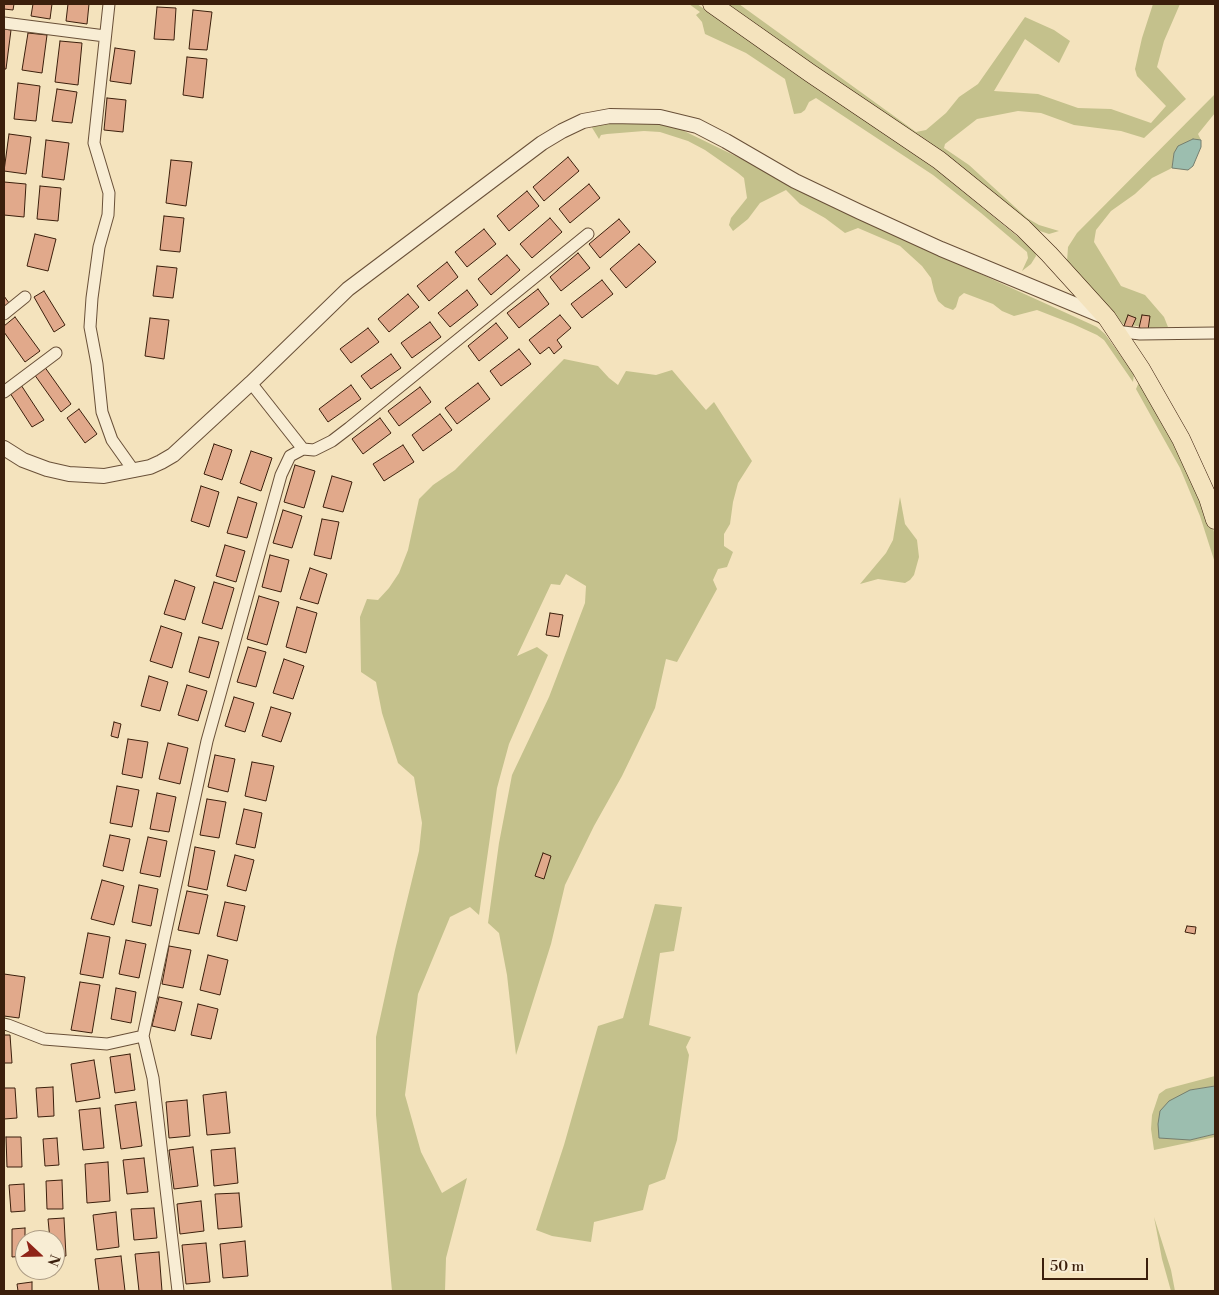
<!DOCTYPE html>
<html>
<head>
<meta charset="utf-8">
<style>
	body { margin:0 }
	#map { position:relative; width:1219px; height:1295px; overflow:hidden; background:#f4e3bd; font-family:"Libre Bodoni",serif }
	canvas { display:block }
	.frame { position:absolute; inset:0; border:5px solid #3b1f0c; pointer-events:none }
	.north { position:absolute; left:15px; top:1230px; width:50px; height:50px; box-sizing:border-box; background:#f8edd4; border:1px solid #ac9b84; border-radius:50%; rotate:111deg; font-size:14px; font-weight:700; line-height:20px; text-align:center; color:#3b1f0c }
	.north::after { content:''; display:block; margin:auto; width:18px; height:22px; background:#8f2418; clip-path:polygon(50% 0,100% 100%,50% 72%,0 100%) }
	.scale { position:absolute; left:1042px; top:1258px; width:106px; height:22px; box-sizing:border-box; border:2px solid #3b1f0c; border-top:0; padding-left:6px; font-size:15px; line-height:18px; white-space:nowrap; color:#3b1f0c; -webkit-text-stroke:4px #f8edd4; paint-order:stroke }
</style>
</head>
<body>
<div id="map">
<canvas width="1219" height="1295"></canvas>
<div class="frame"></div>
<div class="north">N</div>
<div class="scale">50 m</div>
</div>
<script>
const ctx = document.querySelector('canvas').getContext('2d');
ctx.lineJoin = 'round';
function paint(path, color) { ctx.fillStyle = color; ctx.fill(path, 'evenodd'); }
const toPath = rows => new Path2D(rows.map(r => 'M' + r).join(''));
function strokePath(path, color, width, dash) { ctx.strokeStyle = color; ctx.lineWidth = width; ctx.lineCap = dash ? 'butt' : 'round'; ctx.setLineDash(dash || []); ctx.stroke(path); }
paint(toPath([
	[689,4,697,4,905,147,942,174,1035,251,1036,256,1031,264,1022,271,1028,258,1027,252,981,213,933,175,816,98,809,102,805,110,801,113,794,114,785,79,746,53,705,34,702,22,696,15,700,12],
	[723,4,739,4,916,132,926,130,946,113,959,97,978,84,1025,17,1054,30,1070,41,1059,63,1025,39,994,91,1038,94,1078,108,1111,109,1151,123,1166,106,1137,76,1135,69,1142,38,1153,4,1180,4,1164,41,1157,67,1186,99,1144,138,1121,131,1074,125,1041,113,1018,111,977,119,945,144,944,148,969,165,1027,218,1039,225,1059,231,1049,234,1040,231,1025,222],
	[1215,94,1215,113,1198,134,1201,140,1193,139,1174,153,1172,168,1152,178,1135,194,1111,211,1096,230,1094,242,1121,286,1145,295,1164,317,1168,327,1151,328,1123,324,1073,274,1067,262,1068,247,1077,233],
	[605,122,662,123,680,129,754,165,794,189,1097,327,1105,334,1134,374,1133,382,1104,340,1097,335,1073,324,1037,310,1014,316,1002,311,993,304,964,293,959,297,956,307,953,310,945,307,938,301,934,291,931,278,922,266,900,246,858,228,845,233,825,218,800,204,786,190,760,203,748,219,733,231,729,225,731,218,747,198,744,178,738,173,705,150,688,141,660,132,644,131,607,134,601,135,599,139,591,126],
	[564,359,598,366,609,378,618,385,626,371,656,375,672,370,706,410,714,402,752,461,738,483,733,502,730,524,724,534,724,546,733,552,727,567,718,569,713,580,717,589,677,662,666,659,655,708,622,776,594,826,565,885,551,944,516,1055,507,975,499,933,488,923,499,843,512,775,549,697,585,603,586,586,566,574,560,585,551,584,517,656,537,647,548,655,509,744,497,788,479,915,470,907,450,917,418,994,405,1095,421,1152,442,1193,467,1178,446,1258,445,1291,392,1291,376,1115,376,1037,395,950,419,851,422,823,414,777,398,763,382,713,376,682,361,672,360,617,367,599,378,600,389,588,399,573,408,550,419,499,433,485,455,470],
	[1139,382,1167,426,1208,513,1215,535,1215,563,1200,516,1180,468,1136,389],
	[900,497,905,524,917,540,919,557,914,575,910,580,905,583,878,579,860,584,886,553,893,540],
	[655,904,682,907,674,951,660,953,649,1025,691,1037,686,1047,689,1055,677,1140,665,1179,649,1185,643,1210,594,1222,591,1242,552,1236,536,1230,564,1145,598,1026,623,1018],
	[1215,1076,1215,1086,1190,1090,1190,1140,1215,1134,1215,1137,1154,1150,1151,1129,1152,1115,1159,1094,1166,1089],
	[1154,1217,1171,1270,1175,1291,1171,1291,1162,1259]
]), '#c4c18c');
const water = toPath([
	[1193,139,1201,140,1201,147,1193,166,1188,170,1172,168,1174,153,1178,146,1193,139],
	[1215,1086,1215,1134,1190,1140,1159,1138,1158,1124,1160,1111,1169,1101,1190,1090,1215,1086]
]);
paint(water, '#9cbeaf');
strokePath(water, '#757e6e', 1);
const building = toPath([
	[4,4,14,4,13,10,4,9,4,4],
	[33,4,52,4,50,19,31,16,33,4],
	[68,4,89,4,87,24,66,21,68,4],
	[157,7,176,8,174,40,154,39,157,7],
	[193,10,212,12,207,50,189,49,193,10],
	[4,29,11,30,6,69,4,69,4,29],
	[28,33,47,35,42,73,22,70,28,33],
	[60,41,82,43,78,85,55,82,60,41],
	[115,48,135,51,131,84,110,81,115,48],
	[187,57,207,59,203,98,183,95,187,57],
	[18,83,40,86,36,121,14,119,18,83],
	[57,89,77,92,72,123,52,121,57,89],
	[107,98,126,100,123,132,104,130,107,98],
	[9,134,31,137,26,174,4,171,9,134],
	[46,140,69,143,64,180,42,177,46,140],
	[568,157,579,171,544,201,533,187,568,157],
	[171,160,192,162,186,206,166,203,171,160],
	[4,182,26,184,24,217,4,215,4,182],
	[589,184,600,198,570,223,559,209,589,184],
	[40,186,61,188,58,221,37,219,40,186],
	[527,191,539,206,509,231,497,216,527,191],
	[164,216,184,218,180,252,160,250,164,216],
	[550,218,562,232,532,258,520,244,550,218],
	[619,219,630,232,600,258,589,244,619,219],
	[484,229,496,244,467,267,455,252,484,229],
	[35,234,56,239,48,271,27,266,35,234],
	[639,244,656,262,626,288,610,269,639,244],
	[578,253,590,268,561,291,550,277,578,253],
	[507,255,520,270,491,295,478,279,507,255],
	[447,262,458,277,429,301,417,286,447,262],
	[157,266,177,268,173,298,153,296,157,266],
	[602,280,613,294,582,318,571,304,602,280],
	[538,289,549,304,519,328,507,313,538,289],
	[467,290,478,305,450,327,438,313,467,290],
	[44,291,65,325,54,332,34,297,44,291],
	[408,294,419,307,389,332,378,319,408,294],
	[4,296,9,303,4,307,4,296],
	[560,315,571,328,557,340,562,347,554,354,549,347,540,354,529,340,560,315],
	[1128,315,1136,318,1131,329,1124,326,1128,315],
	[1142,315,1150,316,1148,330,1139,328,1142,315],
	[15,317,40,351,25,362,4,332,4,326,15,317],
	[150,318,169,320,164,359,145,356,150,318],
	[430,322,441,337,412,358,401,343,430,322],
	[496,323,508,338,479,361,468,346,496,323],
	[368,328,379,342,351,363,340,349,368,328],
	[519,349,531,364,501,386,490,371,519,349],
	[391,354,401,368,371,389,361,376,391,354],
	[44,366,71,404,61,412,34,374,44,366],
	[478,383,490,399,457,424,445,408,478,383],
	[21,385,44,420,32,427,10,393,21,385],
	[351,385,361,399,328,422,319,409,351,385],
	[420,387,431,402,399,426,388,411,420,387],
	[79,409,97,434,85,443,67,418,79,409],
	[440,414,452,430,423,451,412,435,440,414],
	[380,418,391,433,363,454,352,439,380,418],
	[214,444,232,450,222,480,204,474,214,444],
	[403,445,414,462,384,481,373,464,403,445],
	[251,451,272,458,261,491,240,483,251,451],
	[295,465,315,471,304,508,284,502,295,465],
	[332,476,352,482,343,512,323,507,332,476],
	[201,486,219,492,209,527,191,521,201,486],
	[238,497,257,503,247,538,227,533,238,497],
	[283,510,302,516,292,548,273,543,283,510],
	[322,519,339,522,331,559,314,555,322,519],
	[225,545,245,551,236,582,216,576,225,545],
	[270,555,289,560,281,592,262,587,270,555],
	[310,568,327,574,318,604,300,599,310,568],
	[175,580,195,587,185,620,164,614,175,580],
	[214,582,234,588,222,629,202,623,214,582],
	[259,596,279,602,267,645,247,639,259,596],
	[297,607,317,613,306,653,286,647,297,607],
	[550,613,563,615,559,637,546,635,550,613],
	[161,626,182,633,172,668,150,661,161,626],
	[199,637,219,642,209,678,189,672,199,637],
	[248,647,266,652,256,687,237,682,248,647],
	[284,659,304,666,293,699,273,693,284,659],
	[149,676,168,682,160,711,141,706,149,676],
	[187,685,207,691,198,721,178,715,187,685],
	[234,697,254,703,245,732,225,726,234,697],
	[271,707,291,713,281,742,262,736,271,707],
	[114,722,121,724,118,738,111,736,114,722],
	[128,739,148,742,142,778,122,774,128,739],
	[168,743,188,748,180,784,159,779,168,743],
	[215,755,235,759,228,792,208,787,215,755],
	[252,762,274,766,266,801,245,796,252,762],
	[117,786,139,790,132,827,110,823,117,786],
	[157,793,176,797,169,832,150,829,157,793],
	[207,799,226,802,219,838,200,835,207,799],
	[244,809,262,813,255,848,236,844,244,809],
	[110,835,130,839,123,871,103,866,110,835],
	[148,837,167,841,160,877,140,873,148,837],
	[195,847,215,851,207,890,188,886,195,847],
	[543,853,551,856,544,879,535,876,543,853],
	[235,855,254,860,246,891,227,886,235,855],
	[102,880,124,886,114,925,91,919,102,880],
	[139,885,158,889,151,926,132,922,139,885],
	[187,891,208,895,199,934,178,930,187,891],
	[225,902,245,906,237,941,217,936,225,902],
	[1187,926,1196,927,1195,934,1185,932,1187,926],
	[88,933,110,937,103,978,80,974,88,933],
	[126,940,146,944,139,978,119,974,126,940],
	[169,946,191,950,183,988,162,984,169,946],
	[208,955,228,960,220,995,200,990,208,955],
	[4,974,25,977,19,1018,4,1016,4,974],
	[80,982,100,985,92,1033,71,1030,80,982],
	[116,988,136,992,131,1023,111,1019,116,988],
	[159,997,182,1002,175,1031,152,1026,159,997],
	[198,1004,218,1009,211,1039,191,1035,198,1004],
	[4,1035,10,1035,12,1063,4,1063,4,1035],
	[130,1054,135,1090,115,1093,110,1057,130,1054],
	[94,1060,100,1098,76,1102,71,1064,94,1060],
	[53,1087,54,1116,38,1117,36,1088,53,1087],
	[4,1088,15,1088,17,1118,4,1119,4,1088],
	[226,1092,230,1133,207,1135,203,1095,226,1092],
	[187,1100,190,1136,169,1138,166,1102,187,1100],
	[136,1102,142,1146,121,1149,115,1105,136,1102],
	[100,1108,104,1148,83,1150,79,1110,100,1108],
	[6,1137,21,1137,22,1167,7,1167,6,1137],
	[57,1138,59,1165,45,1166,43,1139,57,1138],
	[193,1147,198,1186,174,1189,169,1150,193,1147],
	[235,1148,238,1183,214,1186,211,1150,235,1148],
	[144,1158,148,1192,127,1194,123,1160,144,1158],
	[108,1162,110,1201,87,1203,85,1164,108,1162],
	[62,1180,63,1209,47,1209,46,1181,62,1180],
	[24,1184,25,1211,11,1212,9,1185,24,1184],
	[239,1193,242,1227,218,1229,215,1194,239,1193],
	[201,1201,204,1231,180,1234,177,1204,201,1201],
	[154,1208,157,1238,134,1240,131,1209,154,1208],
	[116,1212,119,1247,97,1250,93,1215,116,1212],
	[64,1218,66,1256,55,1256,55,1240,50,1240,48,1219,64,1218],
	[25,1228,25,1256,12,1257,12,1229,25,1228],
	[245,1241,248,1276,223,1278,220,1244,245,1241],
	[206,1243,210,1282,186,1284,182,1245,206,1243],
	[159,1252,162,1291,139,1291,135,1254,159,1252],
	[121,1256,125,1291,99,1291,95,1259,121,1256],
	[32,1282,32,1291,18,1291,17,1284,32,1282]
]);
paint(building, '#e1a98b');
strokePath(building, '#3b1f0c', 1);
const minor = toPath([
	[109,4,94,143,109,193,108,215,99,247,92,298,90,327,97,364,102,412,112,440,134,471],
	[4,23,105,36],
	[4,314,25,297],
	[1115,331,1140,334,1215,333],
	[251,383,303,449],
	[4,392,56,353],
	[4,1024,8,1025,44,1039,107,1044,143,1036],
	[178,1291,153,1078,143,1036,207,741,281,475,290,456,303,449,314,450,332,441,349,428,588,234]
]);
const tertiary = toPath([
	[4,448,23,460,47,469,69,474,104,476,150,467,161,462,173,455,251,383,348,289,542,143,562,131,583,121,610,116,660,117,697,126,726,141,795,181,860,212,941,249,1105,317]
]);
const primary = toPath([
	[712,4,810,73,939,160,1023,228,1049,254,1107,318,1141,369,1181,439,1208,498,1215,520]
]);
strokePath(minor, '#695038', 13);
strokePath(tertiary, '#695038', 16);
strokePath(primary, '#3b1f0c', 19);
strokePath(minor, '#f8edd4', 11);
strokePath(tertiary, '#f8edd4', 14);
strokePath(primary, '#f4e3bd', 18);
</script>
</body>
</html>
